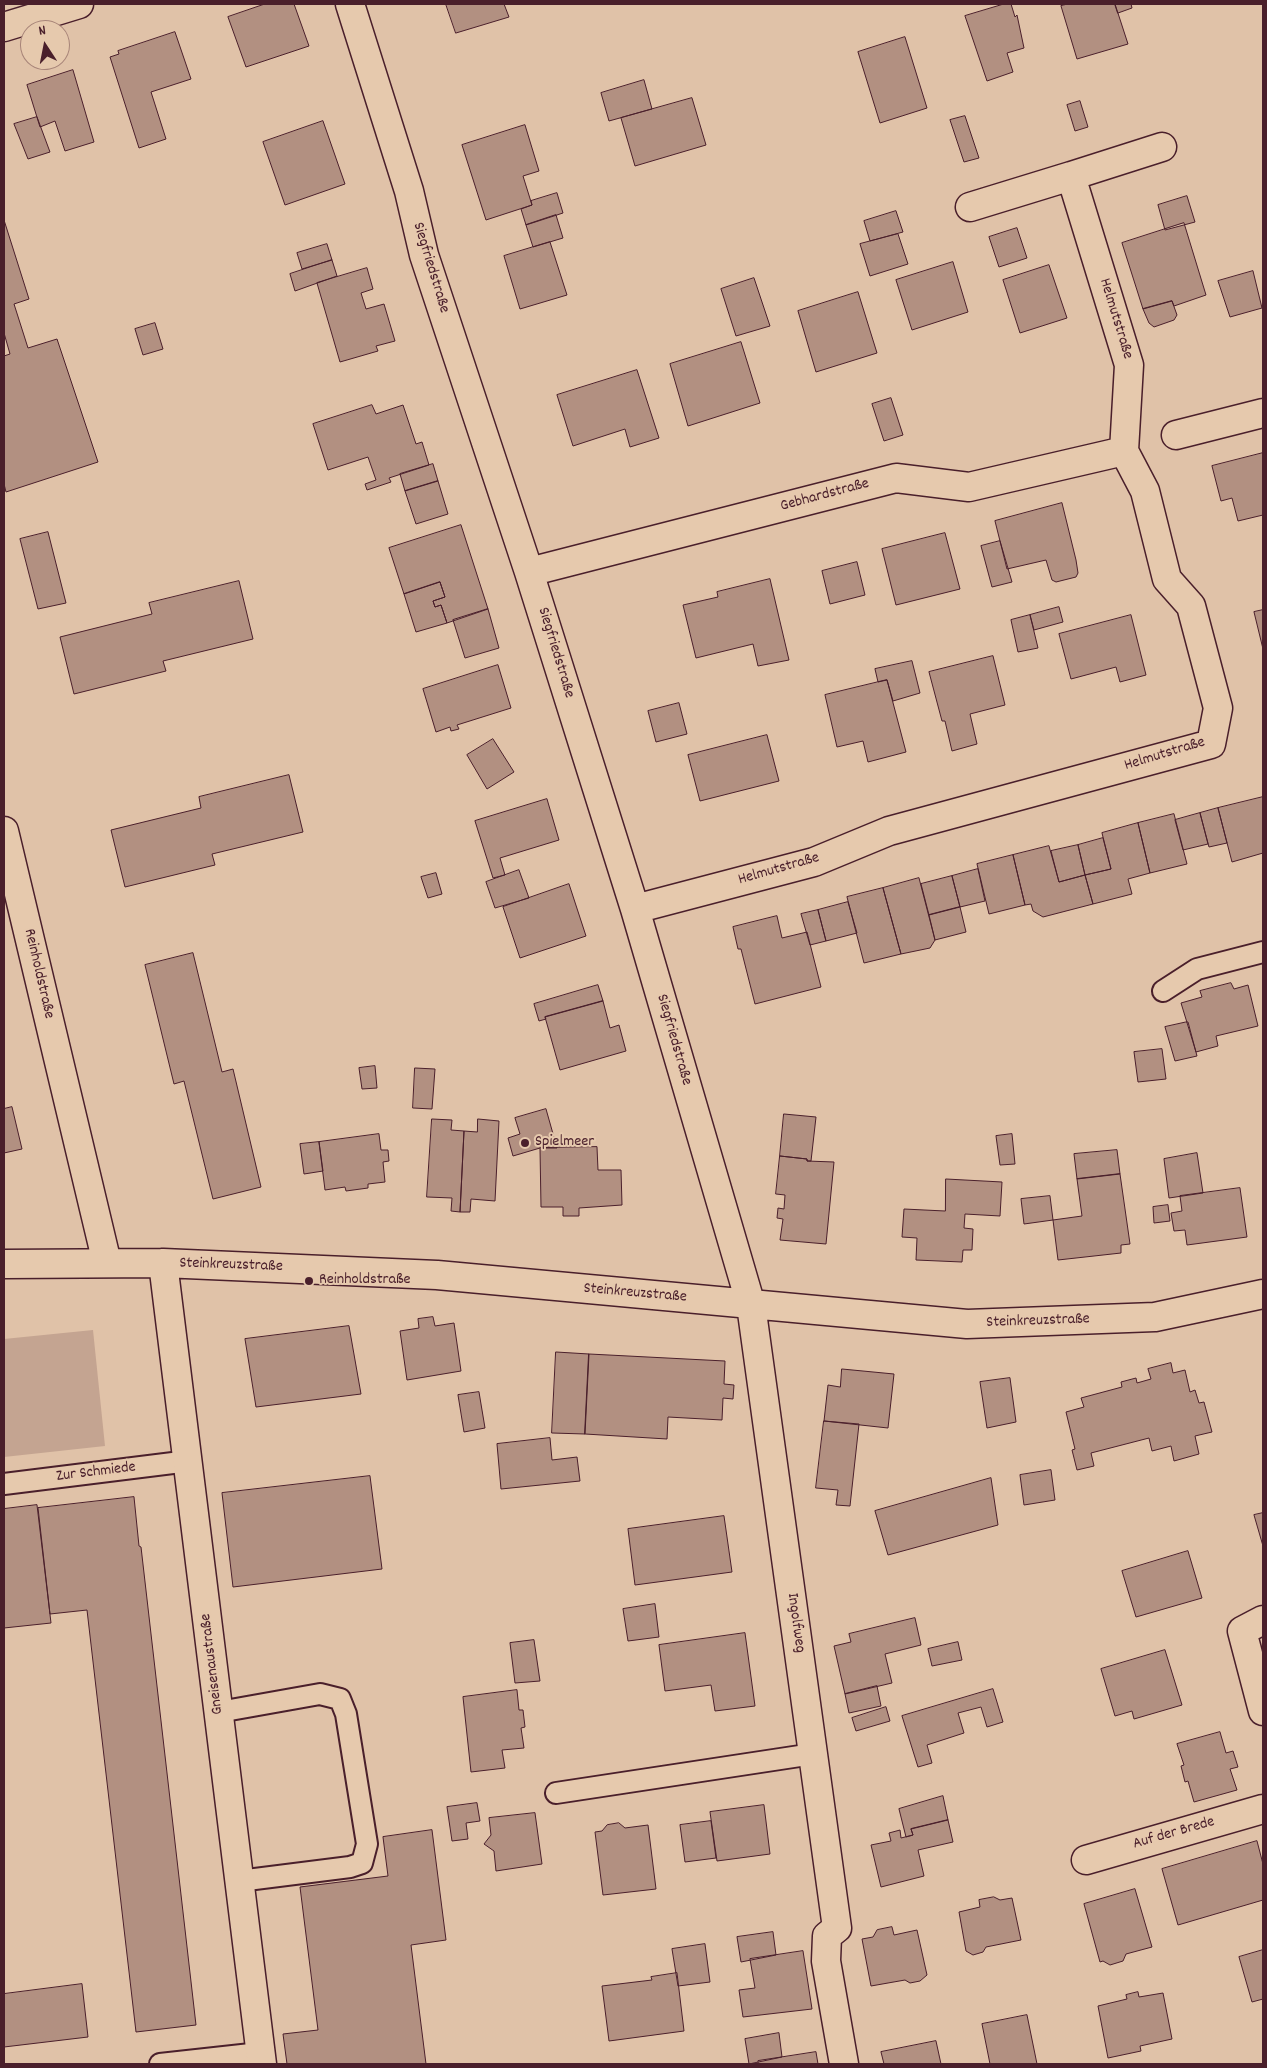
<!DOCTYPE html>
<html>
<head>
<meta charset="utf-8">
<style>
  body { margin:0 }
  #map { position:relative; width:1267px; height:2068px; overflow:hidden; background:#e0c2a8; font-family:Dekko,sans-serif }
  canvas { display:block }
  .frame { position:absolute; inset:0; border:5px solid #4a1f2b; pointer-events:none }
  .north { position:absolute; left:20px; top:20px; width:50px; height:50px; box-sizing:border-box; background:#e6c9ad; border:1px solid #a88579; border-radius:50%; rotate:349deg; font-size:14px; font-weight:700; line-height:20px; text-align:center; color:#4a1f2b }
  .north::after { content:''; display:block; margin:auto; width:18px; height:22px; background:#4a1f2b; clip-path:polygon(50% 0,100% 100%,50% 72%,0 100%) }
</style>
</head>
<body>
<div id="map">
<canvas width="1267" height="2068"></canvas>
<div class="frame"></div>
<div class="north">N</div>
</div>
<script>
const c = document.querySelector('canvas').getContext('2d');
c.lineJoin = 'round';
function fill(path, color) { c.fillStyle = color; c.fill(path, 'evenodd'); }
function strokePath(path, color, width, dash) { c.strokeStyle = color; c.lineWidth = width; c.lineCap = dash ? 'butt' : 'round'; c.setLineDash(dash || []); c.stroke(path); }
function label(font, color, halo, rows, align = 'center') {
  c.font = font + ' Dekko,sans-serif'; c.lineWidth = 4; c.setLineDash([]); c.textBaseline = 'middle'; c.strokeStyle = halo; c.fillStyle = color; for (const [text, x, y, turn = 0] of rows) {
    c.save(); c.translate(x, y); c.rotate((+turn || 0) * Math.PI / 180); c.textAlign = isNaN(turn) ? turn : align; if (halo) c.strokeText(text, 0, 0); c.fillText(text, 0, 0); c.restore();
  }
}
fill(new Path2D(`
  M 93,1330 L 105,1446 L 4,1457 L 4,1339 Z`), '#c4a491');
const building = new Path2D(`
  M 265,4 L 294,4 L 309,46 L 246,67 L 228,17 Z
  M 446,4 L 504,4 L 509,17 L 456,33 Z
  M 1004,4 L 1011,4 L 1015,17 L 1017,15 L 1024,48 L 1007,53 L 1013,72 L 987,81 L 965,16 Z
  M 1068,4 L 1115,4 L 1128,44 L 1077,59 L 1061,6 Z
  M 1115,4 L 1131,4 L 1132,8 L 1118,13 Z
  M 175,32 L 191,79 L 151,92 L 166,139 L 139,148 L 110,57 L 119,54 L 118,51 Z
  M 905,37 L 927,108 L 880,123 L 858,52 Z
  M 73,70 L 94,142 L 65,151 L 55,121 L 40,127 L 27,85 Z
  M 644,80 L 652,109 L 609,121 L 601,93 Z
  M 692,98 L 706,145 L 635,166 L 621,118 Z
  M 1080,101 L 1088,127 L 1075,131 L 1067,105 Z
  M 965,116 L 979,158 L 964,162 L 950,120 Z
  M 37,117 L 50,152 L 28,159 L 14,124 Z
  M 323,121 L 345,184 L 285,205 L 263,142 Z
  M 525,125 L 539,171 L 523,176 L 532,205 L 486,220 L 462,145 Z
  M 557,193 L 563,213 L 526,225 L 521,209 L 532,205 L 531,201 Z
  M 1187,196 L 1195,222 L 1165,230 L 1158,205 Z
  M 896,211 L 903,232 L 870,241 L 864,221 Z
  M 556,215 L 563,238 L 533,247 L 526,225 Z
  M 4,220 L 29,299 L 14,304 L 28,348 L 57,339 L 98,462 L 6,492 L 4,484 L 4,356 L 10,354 L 4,333 Z
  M 1184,223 L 1206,295 L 1174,306 L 1172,301 L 1143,309 L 1122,243 Z
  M 1017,228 L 1027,258 L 999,267 L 989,237 Z
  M 898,234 L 908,264 L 870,276 L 860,244 Z
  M 550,242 L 567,295 L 520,309 L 504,256 Z
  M 327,244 L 332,260 L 302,269 L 297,253 Z
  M 332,260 L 337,276 L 295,291 L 290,274 Z
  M 953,262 L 968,312 L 912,330 L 896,280 Z
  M 1049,265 L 1067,318 L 1020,333 L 1003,280 Z
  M 367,268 L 373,289 L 361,293 L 366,309 L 384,304 L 395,341 L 376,346 L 378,351 L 340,362 L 317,283 Z
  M 1253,271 L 1262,308 L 1230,317 L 1218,281 Z
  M 754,278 L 770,326 L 736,336 L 721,289 Z
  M 858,292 L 877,353 L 816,372 L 798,311 Z
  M 1172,301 L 1177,315 L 1174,320 L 1154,327 L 1149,323 L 1143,309 Z
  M 155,323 L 163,349 L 143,355 L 135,329 Z
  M 741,342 L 760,403 L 688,426 L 670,364 Z
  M 637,370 L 659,438 L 630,447 L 625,429 L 573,446 L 557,395 Z
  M 891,398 L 903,435 L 884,441 L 872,404 Z
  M 372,405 L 376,414 L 403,405 L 416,444 L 422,442 L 429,465 L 389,478 L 391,482 L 367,490 L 365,484 L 376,480 L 368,457 L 328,470 L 313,424 Z
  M 1263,453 L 1263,515 L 1238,521 L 1232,498 L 1221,501 L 1212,466 Z
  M 433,464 L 438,481 L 405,491 L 400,474 Z
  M 438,481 L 448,514 L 416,524 L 405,491 Z
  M 1062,503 L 1076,560 L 1078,573 L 1076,577 L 1056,582 L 1052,580 L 1046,560 L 1007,569 L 995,521 Z
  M 461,525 L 488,609 L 447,623 L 441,605 L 435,607 L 433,601 L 445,597 L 440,582 L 404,594 L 389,548 Z
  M 48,532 L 66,603 L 38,609 L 20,539 Z
  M 945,533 L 960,589 L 896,605 L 882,549 Z
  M 1000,541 L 1012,582 L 992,587 L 981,546 Z
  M 857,562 L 865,595 L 830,604 L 822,571 Z
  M 770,579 L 789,660 L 758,666 L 753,644 L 696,658 L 683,605 L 718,597 L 717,592 Z
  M 239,581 L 253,639 L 163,661 L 166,671 L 74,694 L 60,637 L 152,614 L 149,603 Z
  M 440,582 L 445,597 L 433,601 L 435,607 L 441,605 L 447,623 L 416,632 L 404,594 Z
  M 1059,607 L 1063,622 L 1034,630 L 1030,615 Z
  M 488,609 L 499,648 L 465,658 L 453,620 Z
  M 1263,610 L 1263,649 L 1254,612 Z
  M 1030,615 L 1038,648 L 1018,652 L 1011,620 Z
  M 1131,615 L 1146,675 L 1120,682 L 1116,667 L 1071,679 L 1059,634 Z
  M 993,656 L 1005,705 L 970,714 L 977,744 L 952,751 L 945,721 L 942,721 L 929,672 Z
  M 912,661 L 920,693 L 893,701 L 887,680 L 878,682 L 875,669 Z
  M 498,665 L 511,708 L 457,725 L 459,729 L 451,731 L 450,727 L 436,732 L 423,689 Z
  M 887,680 L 906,752 L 868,762 L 863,741 L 837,747 L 825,695 Z
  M 679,703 L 687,734 L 656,742 L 648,711 Z
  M 767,735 L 779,781 L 700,801 L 688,755 Z
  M 493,739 L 514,772 L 487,789 L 467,755 Z
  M 289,775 L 303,832 L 212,854 L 215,865 L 125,887 L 111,830 L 201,808 L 199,797 Z
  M 1263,797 L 1263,853 L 1232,862 L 1218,808 Z
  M 547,799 L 559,840 L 500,858 L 505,875 L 493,878 L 475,821 Z
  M 1218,808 L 1227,843 L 1209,847 L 1200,813 Z
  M 1200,813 L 1208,844 L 1183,850 L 1175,820 Z
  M 1174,814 L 1187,864 L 1150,873 L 1138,823 Z
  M 1138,823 L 1150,873 L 1128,879 L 1132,894 L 1093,904 L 1085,875 L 1111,869 L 1102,833 Z
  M 1103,838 L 1111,869 L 1085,875 L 1078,845 Z
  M 1078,845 L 1085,875 L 1059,882 L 1051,851 Z
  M 1049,846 L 1059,882 L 1085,875 L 1093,904 L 1043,917 L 1033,911 L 1031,904 L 1025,905 L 1013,855 Z
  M 1013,855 L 1025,905 L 989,914 L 977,864 Z
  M 978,869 L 985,901 L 960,907 L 952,876 Z
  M 519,870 L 529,898 L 495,908 L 486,882 Z
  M 436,873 L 442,894 L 428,898 L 421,877 Z
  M 952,876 L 960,907 L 929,915 L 921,884 Z
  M 919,878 L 935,940 L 930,948 L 901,954 L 883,888 Z
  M 569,884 L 586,936 L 520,958 L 503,907 Z
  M 883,888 L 901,954 L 864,963 L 847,897 Z
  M 848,902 L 857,933 L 826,941 L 818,910 Z
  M 960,907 L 966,932 L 935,940 L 929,915 Z
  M 818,910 L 826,941 L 810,945 L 801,914 Z
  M 777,916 L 782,938 L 807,932 L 821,987 L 755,1004 L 741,949 L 738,949 L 733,927 Z
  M 193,953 L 222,1072 L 233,1069 L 261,1187 L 213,1199 L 184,1081 L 174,1084 L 145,965 Z
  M 1231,983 L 1234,989 L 1248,985 L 1258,1026 L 1216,1036 L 1218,1046 L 1196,1052 L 1181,1003 L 1202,997 L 1200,991 Z
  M 598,985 L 603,1001 L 545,1017 L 546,1019 L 539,1021 L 534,1004 Z
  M 603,1001 L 610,1028 L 619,1025 L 626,1051 L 560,1070 L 545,1017 Z
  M 1186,1022 L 1188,1022 L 1197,1056 L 1175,1061 L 1165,1027 Z
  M 1162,1049 L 1166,1079 L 1138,1082 L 1134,1052 Z
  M 375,1066 L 377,1088 L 362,1089 L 359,1068 Z
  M 415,1068 L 435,1069 L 432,1109 L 413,1108 Z
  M 12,1107 L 22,1149 L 4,1153 L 4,1109 Z
  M 546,1109 L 557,1148 L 540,1148 L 513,1156 L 508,1138 L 520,1134 L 515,1118 Z
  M 784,1114 L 816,1117 L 811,1161 L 807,1161 L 807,1159 L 780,1156 Z
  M 432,1119 L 452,1120 L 451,1130 L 464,1131 L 460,1212 L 451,1211 L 452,1198 L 427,1197 Z
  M 478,1119 L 499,1121 L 495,1201 L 471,1199 L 470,1212 L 460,1212 L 464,1131 L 477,1132 Z
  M 379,1134 L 381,1150 L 388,1150 L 389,1161 L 383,1162 L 385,1182 L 368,1184 L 368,1188 L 346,1191 L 345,1187 L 325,1190 L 319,1142 Z
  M 1012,1134 L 1015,1164 L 1000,1165 L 996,1136 Z
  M 319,1142 L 323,1171 L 304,1174 L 300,1144 Z
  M 597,1147 L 598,1170 L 621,1170 L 622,1205 L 579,1208 L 579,1216 L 563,1216 L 563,1207 L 541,1207 L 540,1148 Z
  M 1117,1150 L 1120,1174 L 1077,1179 L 1074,1154 Z
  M 1197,1153 L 1203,1193 L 1169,1198 L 1164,1159 Z
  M 780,1156 L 807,1159 L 807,1161 L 834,1162 L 826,1244 L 780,1240 L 783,1219 L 777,1218 L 778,1208 L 784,1209 L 785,1195 L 776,1194 Z
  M 1120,1174 L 1130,1244 L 1121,1245 L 1121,1253 L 1058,1260 L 1053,1220 L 1082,1216 L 1077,1179 Z
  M 946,1179 L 1002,1182 L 1000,1216 L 965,1214 L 964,1228 L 973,1229 L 972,1250 L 963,1250 L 962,1262 L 916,1260 L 917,1238 L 902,1237 L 904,1209 L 945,1211 Z
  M 1240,1188 L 1247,1237 L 1187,1245 L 1185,1230 L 1174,1231 L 1171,1213 L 1182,1211 L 1180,1196 Z
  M 1050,1196 L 1053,1220 L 1024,1224 L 1021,1199 Z
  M 1168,1205 L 1170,1221 L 1154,1223 L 1153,1207 Z
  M 433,1317 L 435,1326 L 454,1323 L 461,1371 L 407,1380 L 400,1331 L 419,1328 L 418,1319 Z
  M 349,1326 L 361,1394 L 256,1407 L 245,1339 Z
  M 556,1352 L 589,1354 L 585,1434 L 552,1433 Z
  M 589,1354 L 725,1361 L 724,1384 L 734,1385 L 733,1399 L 723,1398 L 722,1420 L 668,1417 L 667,1439 L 585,1434 Z
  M 1171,1363 L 1173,1373 L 1185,1370 L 1190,1392 L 1195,1390 L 1199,1403 L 1204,1402 L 1212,1432 L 1195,1436 L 1199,1454 L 1174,1461 L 1171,1446 L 1152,1451 L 1149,1438 L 1091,1453 L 1094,1466 L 1077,1470 L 1072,1450 L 1075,1449 L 1066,1412 L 1084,1407 L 1081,1398 L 1122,1387 L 1121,1382 L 1136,1378 L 1137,1383 L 1151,1379 L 1148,1369 Z
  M 842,1369 L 894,1374 L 888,1428 L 824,1421 L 828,1385 L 840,1387 Z
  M 1010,1378 L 1016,1422 L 987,1428 L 980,1382 Z
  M 479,1392 L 485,1428 L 464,1432 L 458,1395 Z
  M 824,1421 L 859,1424 L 850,1506 L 836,1505 L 838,1490 L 816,1488 Z
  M 550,1438 L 552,1460 L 577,1457 L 580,1481 L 501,1489 L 497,1444 Z
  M 1051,1470 L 1055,1500 L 1024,1505 L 1020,1475 Z
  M 370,1476 L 382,1569 L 233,1587 L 222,1493 Z
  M 991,1478 L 998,1525 L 888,1555 L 875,1511 Z
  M 134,1497 L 139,1546 L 141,1547 L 196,2025 L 136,2032 L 87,1610 L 50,1614 L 38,1508 Z
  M 37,1505 L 51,1623 L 4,1628 L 4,1509 Z
  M 1263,1513 L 1263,1546 L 1254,1515 Z
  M 724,1516 L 732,1572 L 635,1585 L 628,1529 Z
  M 1188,1551 L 1202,1598 L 1136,1617 L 1122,1571 Z
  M 655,1604 L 659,1637 L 628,1641 L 623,1609 Z
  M 915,1618 L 921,1645 L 885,1654 L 892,1683 L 845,1694 L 834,1646 L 851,1642 L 849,1634 Z
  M 745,1633 L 755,1706 L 715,1711 L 711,1685 L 665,1691 L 659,1645 Z
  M 534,1640 L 540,1681 L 515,1683 L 510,1643 Z
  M 958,1642 L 962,1660 L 932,1666 L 928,1649 Z
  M 1165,1650 L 1182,1705 L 1134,1719 L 1132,1711 L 1115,1716 L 1101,1669 Z
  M 877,1686 L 881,1706 L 849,1713 L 845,1694 Z
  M 993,1689 L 1003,1722 L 987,1727 L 981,1707 L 958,1713 L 964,1733 L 927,1745 L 932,1763 L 918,1767 L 902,1716 Z
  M 517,1690 L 519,1710 L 523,1710 L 525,1727 L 521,1728 L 524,1748 L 502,1750 L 505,1768 L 471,1772 L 463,1697 Z
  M 886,1707 L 890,1721 L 856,1731 L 852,1718 Z
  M 1220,1732 L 1226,1753 L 1233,1751 L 1238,1767 L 1230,1769 L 1237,1790 L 1194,1802 L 1188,1781 L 1185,1782 L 1181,1766 L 1184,1765 L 1177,1744 Z
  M 943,1796 L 948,1820 L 911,1829 L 913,1835 L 906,1837 L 899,1809 Z
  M 477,1803 L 480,1821 L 466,1823 L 468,1839 L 452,1841 L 447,1807 Z
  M 764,1805 L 770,1854 L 717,1861 L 710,1812 Z
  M 535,1813 L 542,1864 L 496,1871 L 494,1851 L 484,1844 L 491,1835 L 489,1818 Z
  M 948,1820 L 953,1842 L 918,1850 L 924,1876 L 881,1887 L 871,1845 L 891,1841 L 889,1833 L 900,1830 L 901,1838 L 913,1835 L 911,1829 Z
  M 711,1821 L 716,1858 L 685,1862 L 680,1825 Z
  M 619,1823 L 625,1828 L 648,1825 L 656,1889 L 603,1895 L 595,1832 L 602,1831 L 607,1825 Z
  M 432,1830 L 446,1940 L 411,1945 L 426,2064 L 287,2064 L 283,2034 L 318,2030 L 300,1887 L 388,1876 L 383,1837 Z
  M 1257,1841 L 1263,1864 L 1263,1900 L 1178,1925 L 1162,1869 Z
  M 1135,1889 L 1152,1947 L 1126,1954 L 1123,1961 L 1110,1965 L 1103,1961 L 1100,1962 L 1084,1904 Z
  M 994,1897 L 1000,1900 L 1012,1898 L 1021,1940 L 986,1947 L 983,1952 L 973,1955 L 966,1951 L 959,1912 L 980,1907 L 979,1900 Z
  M 892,1927 L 894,1935 L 917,1930 L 927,1975 L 920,1981 L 910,1983 L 905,1980 L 871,1986 L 862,1939 L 873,1937 L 877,1930 Z
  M 773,1932 L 776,1955 L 741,1962 L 737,1937 Z
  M 705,1944 L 710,1982 L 678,1986 L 672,1949 Z
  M 1263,1950 L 1263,1999 L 1252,2002 L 1239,1957 Z
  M 803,1951 L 812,2009 L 743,2017 L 739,1990 L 755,1988 L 750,1959 Z
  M 677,1973 L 684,2031 L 609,2041 L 602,1986 L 652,1980 L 651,1977 Z
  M 82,1984 L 88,2037 L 4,2047 L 4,1994 Z
  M 1138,1992 L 1139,1997 L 1163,1993 L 1172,2039 L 1140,2046 L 1141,2051 L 1108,2058 L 1098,2006 L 1127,1999 L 1126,1995 Z
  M 1027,2015 L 1037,2064 L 990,2064 L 982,2024 Z
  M 779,2033 L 782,2057 L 749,2064 L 745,2039 Z
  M 936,2041 L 941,2064 L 884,2064 L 881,2052 Z
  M 816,2052 L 818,2064 L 758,2064 L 758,2061 Z`);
fill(building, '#b29081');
strokePath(building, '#4a1f2b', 1);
const lane = new Path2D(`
  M 1163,991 L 1197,969 L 1263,952
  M 4,1484 L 189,1461
  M 219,1712 L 320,1694 L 340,1699 L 346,1714 L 367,1844 L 362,1863 L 350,1867 L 239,1881
  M 556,1793 L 813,1754
  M 160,2064 L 260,2053`);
const street = new Path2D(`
  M 350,4 L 409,191 L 424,255 L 529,572 L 635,909 L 751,1305 L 837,1928 L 827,1936 L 826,1961 L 844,2064
  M 4,27 L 79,4
  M 1071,176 L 1162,147
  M 1176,435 L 1263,413
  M 529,572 L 896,478 L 969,487 L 1124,451
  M 4,831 L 107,1263
  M 635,909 L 814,862 L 889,831 L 1211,744 L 1218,708 L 1191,606 L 1167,579 L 1145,491 L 1124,451 L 1129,365 L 1071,176 L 970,207
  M 163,1263 L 262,2064
  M 4,1264 L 163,1263 L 437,1275 L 967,1324 L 1155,1317 L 1263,1294
  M 1263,1620 L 1242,1631 L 1263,1711
  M 1086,1860 L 1263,1809`);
strokePath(lane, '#4a1f2b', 24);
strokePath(street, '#4a1f2b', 31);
strokePath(lane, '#e6c9ad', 20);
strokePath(street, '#e6c9ad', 28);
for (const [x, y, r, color] of [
  [525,1143,5,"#4a1f2b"],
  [309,1281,5,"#4a1f2b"]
]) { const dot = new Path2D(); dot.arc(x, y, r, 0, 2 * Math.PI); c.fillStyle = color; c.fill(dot); strokePath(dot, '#e6c9ad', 2); }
label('16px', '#4a1f2b', '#e6c9ad', [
  ["Siegfriedstraße",430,268,73],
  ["Helmutstraße",1115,319,73],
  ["Gebhardstraße",825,496,-15],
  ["Siegfriedstraße",555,653,73],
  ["Helmutstraße",1165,755,-17],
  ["Helmutstraße",779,870,-16],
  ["Reinholdstraße",38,974,77],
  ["Siegfriedstraße",673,1040,74],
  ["Steinkreuzstraße",231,1266,2],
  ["Steinkreuzstraße",635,1294,5],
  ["Steinkreuzstraße",1038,1322,-2],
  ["Zur Schmiede",96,1473,-7],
  ["Ingolfweg",795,1623,82],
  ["Gneisenaustraße",213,1664,-97],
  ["Auf der Brede",1174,1834,-16]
]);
label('16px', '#4a1f2b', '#e6c9ad', [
  ["Spielmeer",535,1143],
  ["Reinholdstraße",319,1281]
], 'left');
</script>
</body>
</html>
